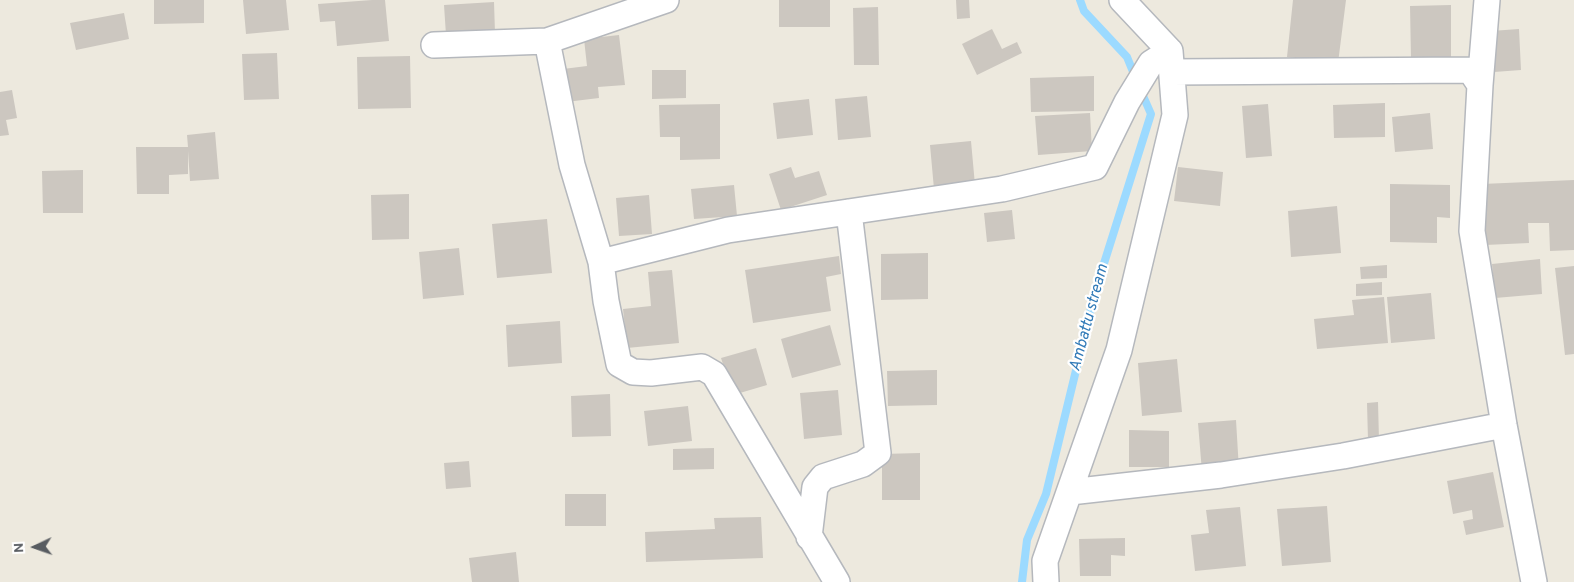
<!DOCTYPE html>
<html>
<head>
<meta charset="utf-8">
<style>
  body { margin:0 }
  #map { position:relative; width:1574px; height:582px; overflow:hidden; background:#ede9de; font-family:Overpass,sans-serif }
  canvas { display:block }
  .north { position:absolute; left:10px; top:522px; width:50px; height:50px; -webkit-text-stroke:4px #fff; paint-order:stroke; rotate:267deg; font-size:14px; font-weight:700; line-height:20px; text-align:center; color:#585c61 }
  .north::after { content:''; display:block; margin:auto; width:18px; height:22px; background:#585c61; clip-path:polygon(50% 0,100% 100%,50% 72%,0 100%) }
</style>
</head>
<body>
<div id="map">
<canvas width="1574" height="582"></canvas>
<div class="north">N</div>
</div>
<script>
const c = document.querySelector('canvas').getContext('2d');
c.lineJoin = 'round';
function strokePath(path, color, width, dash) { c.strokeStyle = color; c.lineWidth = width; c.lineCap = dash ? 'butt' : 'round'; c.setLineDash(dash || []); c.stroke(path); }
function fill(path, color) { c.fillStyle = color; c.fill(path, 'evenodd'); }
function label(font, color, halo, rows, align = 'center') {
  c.font = font + ' Overpass,sans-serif'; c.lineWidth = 4.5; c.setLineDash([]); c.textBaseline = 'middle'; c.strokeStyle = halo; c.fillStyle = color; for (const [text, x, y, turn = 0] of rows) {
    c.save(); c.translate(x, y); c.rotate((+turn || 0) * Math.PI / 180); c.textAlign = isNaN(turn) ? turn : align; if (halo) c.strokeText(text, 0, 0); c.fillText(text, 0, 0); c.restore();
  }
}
strokePath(new Path2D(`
  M 1080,0 L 1084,11 L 1127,57 L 1136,79
  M 1022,582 L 1027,540 L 1046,494 L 1095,292 L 1151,114 L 1140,89`), '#9cdaff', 8);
fill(new Path2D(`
  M 154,0 L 204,0 L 204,23 L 154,24 Z
  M 243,0 L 286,0 L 289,30 L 246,34 Z
  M 372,0 L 385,0 L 389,41 L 337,46 L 335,21 L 320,22 L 318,4 Z
  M 779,0 L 830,0 L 830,27 L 779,27 Z
  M 956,0 L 969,0 L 970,18 L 957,19 Z
  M 1293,0 L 1346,0 L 1338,63 L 1287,57 Z
  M 494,2 L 495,33 L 446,35 L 444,5 Z
  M 1451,5 L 1451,58 L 1411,59 L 1410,6 Z
  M 878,7 L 879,65 L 854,65 L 853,8 Z
  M 124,13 L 129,39 L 76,50 L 70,23 Z
  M 992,29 L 1002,49 L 1017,42 L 1022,53 L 977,75 L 962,44 Z
  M 1519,29 L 1521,70 L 1494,72 L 1491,31 Z
  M 619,35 L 625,85 L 598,87 L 599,98 L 566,102 L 563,69 L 587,66 L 584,39 Z
  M 277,53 L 279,99 L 244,100 L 242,54 Z
  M 410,56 L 411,108 L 358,109 L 357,57 Z
  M 652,70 L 686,70 L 686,98 L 652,99 Z
  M 1094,76 L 1094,111 L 1031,112 L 1030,78 Z
  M 12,90 L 17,118 L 6,120 L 9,135 L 0,136 L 0,92 Z
  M 867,96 L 871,137 L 838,140 L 835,99 Z
  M 809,99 L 813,135 L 777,139 L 773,103 Z
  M 1385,103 L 1385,137 L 1334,138 L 1333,105 Z
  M 720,104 L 720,159 L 680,160 L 680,137 L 660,137 L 659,105 Z
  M 1268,104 L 1272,156 L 1246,158 L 1242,106 Z
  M 1090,113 L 1092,151 L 1038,155 L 1035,116 Z
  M 1430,113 L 1433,149 L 1395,152 L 1392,117 Z
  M 215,132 L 219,179 L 190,181 L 188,151 L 188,174 L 169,175 L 169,194 L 137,194 L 136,147 L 188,147 L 187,135 Z
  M 971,141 L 975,185 L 934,189 L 930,145 Z
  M 791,167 L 795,178 L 819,171 L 827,195 L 781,210 L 769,174 Z
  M 1178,167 L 1223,172 L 1220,206 L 1174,201 Z
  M 83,170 L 83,213 L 43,213 L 42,171 Z
  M 1574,180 L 1574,250 L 1550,251 L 1549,223 L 1528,223 L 1529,243 L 1485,245 L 1482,184 Z
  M 1390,184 L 1450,185 L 1450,218 L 1437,217 L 1437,243 L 1390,242 Z
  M 734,185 L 737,216 L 694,219 L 691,189 Z
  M 409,194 L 409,239 L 372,240 L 371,195 Z
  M 649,195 L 652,234 L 619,236 L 616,198 Z
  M 1337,206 L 1341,253 L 1291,257 L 1288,211 Z
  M 1012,210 L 1015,239 L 987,242 L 984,213 Z
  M 547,219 L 552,273 L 497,278 L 492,224 Z
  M 459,248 L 464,295 L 423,299 L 419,252 Z
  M 928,253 L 928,299 L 881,300 L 881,254 Z
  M 839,256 L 841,274 L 826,277 L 831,311 L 753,323 L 745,270 Z
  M 1540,259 L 1542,294 L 1495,298 L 1492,264 Z
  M 1387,265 L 1387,278 L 1361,279 L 1360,267 Z
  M 1574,266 L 1574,354 L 1565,355 L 1555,268 Z
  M 672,270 L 679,343 L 627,348 L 623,309 L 651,306 L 648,272 Z
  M 1382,282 L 1382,295 L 1356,296 L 1356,284 Z
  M 1431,293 L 1435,339 L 1391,343 L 1387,297 Z
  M 1384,297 L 1388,343 L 1317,349 L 1314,319 L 1354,315 L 1352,300 Z
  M 560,321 L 562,363 L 508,367 L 506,325 Z
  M 830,325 L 841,365 L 792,378 L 781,339 Z
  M 756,348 L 767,385 L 733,395 L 721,358 Z
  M 1177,359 L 1182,412 L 1142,416 L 1138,363 Z
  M 937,370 L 937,405 L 888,406 L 887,371 Z
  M 838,390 L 842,435 L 804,439 L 800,393 Z
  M 610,394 L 611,436 L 572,437 L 571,396 Z
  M 1378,402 L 1379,440 L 1368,440 L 1367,403 Z
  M 688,406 L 692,441 L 648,446 L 644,411 Z
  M 1236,420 L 1239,470 L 1202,472 L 1198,423 Z
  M 1129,430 L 1169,431 L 1169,467 L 1129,467 Z
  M 714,448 L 714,469 L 673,470 L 673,449 Z
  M 920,453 L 920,500 L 882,500 L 882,454 Z
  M 469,461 L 471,487 L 446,489 L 444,463 Z
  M 1493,472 L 1504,527 L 1466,535 L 1463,521 L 1473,519 L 1472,510 L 1453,514 L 1447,481 Z
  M 565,494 L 606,494 L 606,526 L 565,526 Z
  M 1327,506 L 1331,562 L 1282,566 L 1277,509 Z
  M 1240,507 L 1246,566 L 1195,571 L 1191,535 L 1209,533 L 1206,510 Z
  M 761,517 L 763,558 L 646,562 L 645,532 L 715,529 L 714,518 Z
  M 1125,538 L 1125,556 L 1111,555 L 1111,576 L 1080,576 L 1079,539 Z
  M 516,552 L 519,582 L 472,582 L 469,558 Z`), '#ccc7c0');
const street = new Path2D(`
  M 666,0 L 547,41 L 572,165 L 601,262 L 728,230 L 1002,189 L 1095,167 L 1127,102 L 1151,63 L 1170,51
  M 434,45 L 547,41
  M 1172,72 L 1470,70 L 1480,85 L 1472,231 L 1504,425 L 1534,582
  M 1480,85 L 1487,0
  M 601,262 L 606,301 L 619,364 L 633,372 L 651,373 L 702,367 L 714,374 L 837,582
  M 1070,492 L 1221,475 L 1343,456 L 1504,425
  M 809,537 L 815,487 L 823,477 L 863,464 L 878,453 L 849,212
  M 1046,582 L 1045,561 L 1119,350 L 1175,115 L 1170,51 L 1122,0`);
strokePath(street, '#b5b8bd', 28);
strokePath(street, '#fff', 25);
label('italic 16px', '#327bb8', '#fff', [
  ["Ambattu stream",1090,318,-75]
]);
</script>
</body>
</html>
